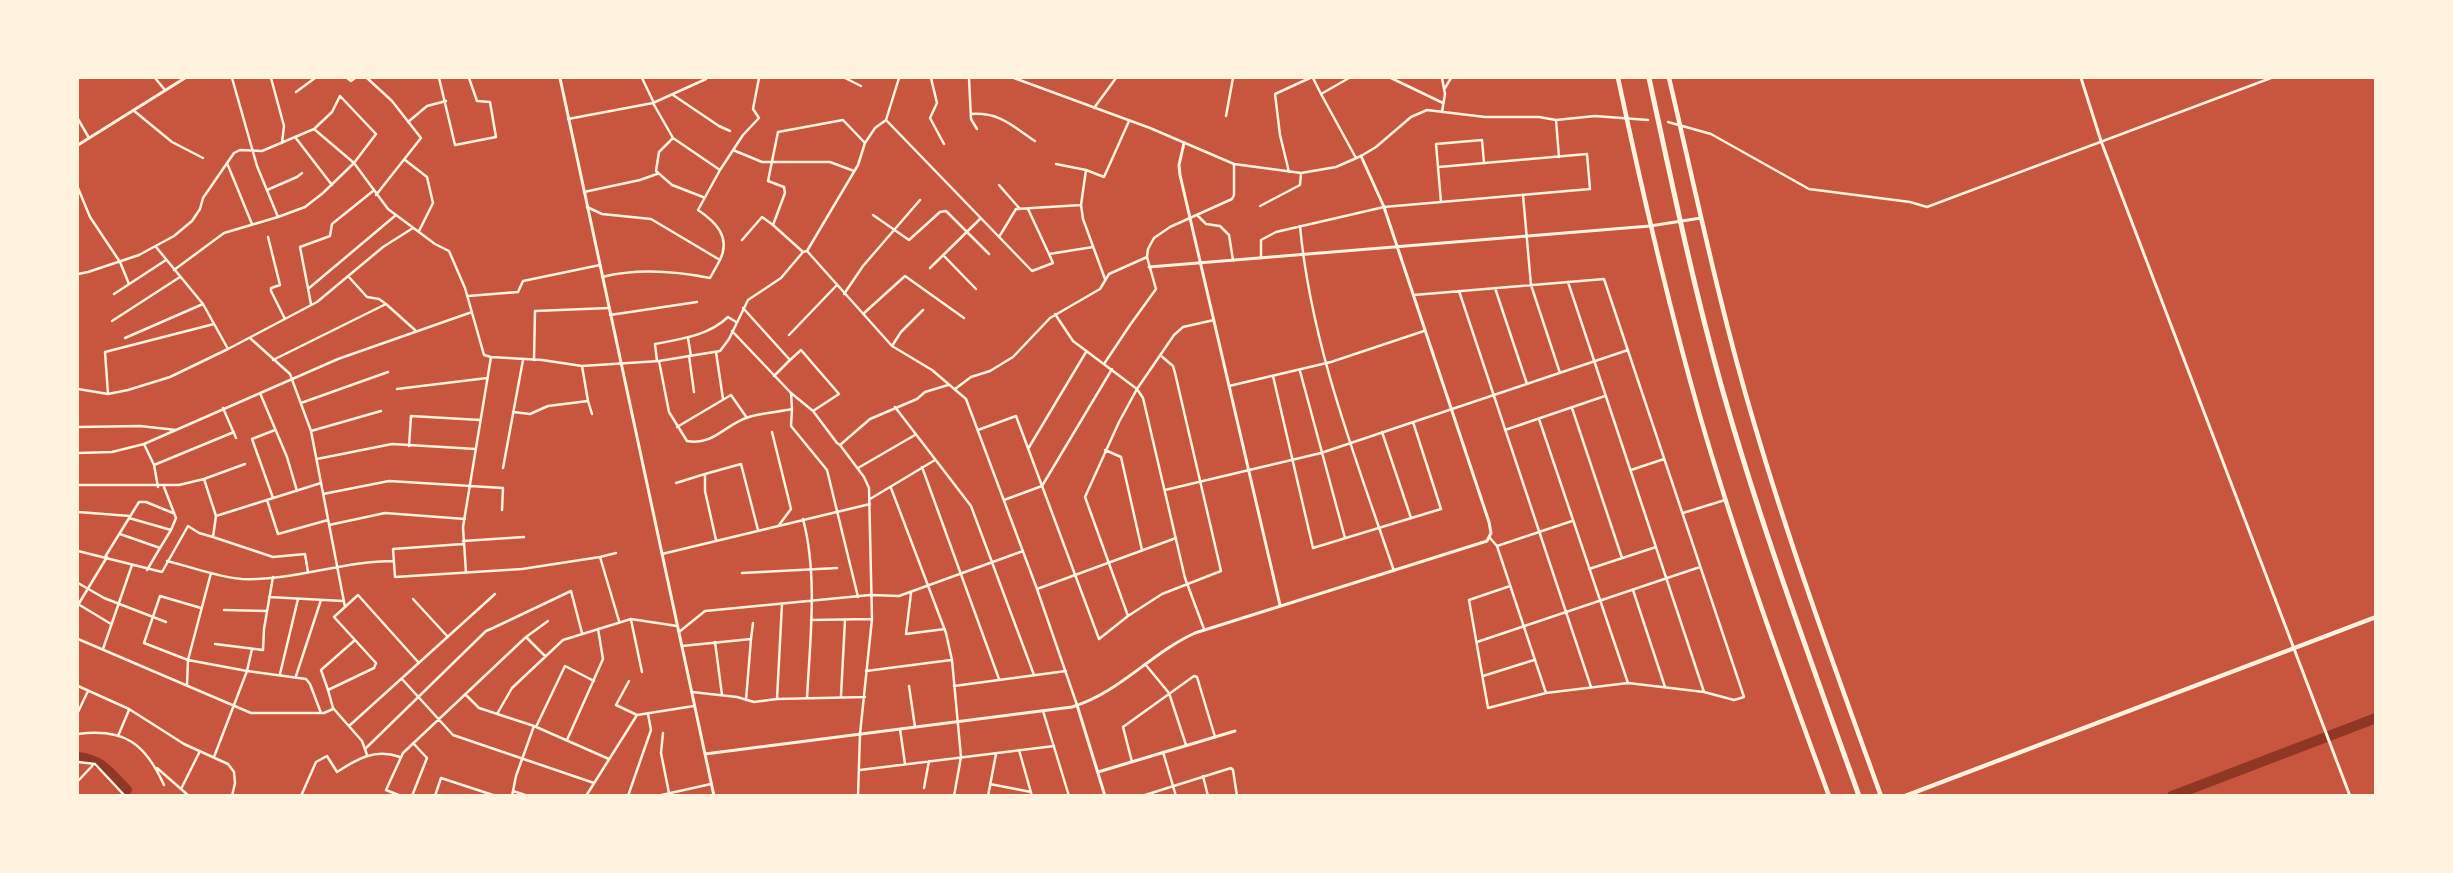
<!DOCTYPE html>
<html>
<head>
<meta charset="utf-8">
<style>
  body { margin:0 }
  #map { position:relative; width:2453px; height:873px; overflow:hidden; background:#c8553d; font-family:Overpass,sans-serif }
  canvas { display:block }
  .frame { position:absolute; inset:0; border:79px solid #fff3e0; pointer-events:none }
</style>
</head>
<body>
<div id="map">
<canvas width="2453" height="873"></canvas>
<div class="frame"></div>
</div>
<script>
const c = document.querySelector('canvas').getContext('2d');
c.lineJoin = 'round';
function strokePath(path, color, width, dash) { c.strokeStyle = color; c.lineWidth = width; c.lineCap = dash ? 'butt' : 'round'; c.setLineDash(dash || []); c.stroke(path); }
strokePath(new Path2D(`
  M 78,757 C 103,760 110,773 127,790
  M 2172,796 L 2376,718`), '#8f3625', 10);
strokePath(new Path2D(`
  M 155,78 L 165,90
  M 232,78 L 257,166 L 278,217
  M 271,78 L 284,126 L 282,143
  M 347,78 L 351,81 L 355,78
  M 367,78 L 392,101 L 421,138 L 376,195
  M 439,78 L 455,145 L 496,137 L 490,102 L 477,101 L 469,78
  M 642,78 L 654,103
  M 845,78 L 861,86
  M 899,78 L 886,120 L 875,128 L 865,143 L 858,165 L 807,251 L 892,346 L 932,370 L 966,399 L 1037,589 L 1077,705
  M 931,78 L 937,103 L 930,118 L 944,144
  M 969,78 L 971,119 L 977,129
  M 1014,78 L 1150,128 L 1234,164 L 1301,173 L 1336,167 L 1361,156 L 1376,147 L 1411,117 L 1427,110 L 1485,117 L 1539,117 L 1556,120 L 1595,116 L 1648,120
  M 1313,78 L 1321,94
  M 1349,78 L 1321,94 L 1356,158
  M 1391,78 L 1443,103
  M 1445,88 L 1451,78
  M 296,92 L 315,78
  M 673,95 L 719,126 L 730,131
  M 653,103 L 673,138 L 720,170 L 743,135 L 759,118 L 753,109 L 759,78
  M 1094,108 L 1116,78
  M 133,110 L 172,142 L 203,158
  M 1442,112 L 1445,94 L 1442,78
  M 971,114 C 1000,112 1012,126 1035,141
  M 1226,116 L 1233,78
  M 78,119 L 89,138
  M 568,119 L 653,103 L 706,79
  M 886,120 L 1032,271 L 1053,263 L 1049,254 L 1093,247
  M 1556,120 L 1559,157
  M 408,122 L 427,106 L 446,101
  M 1668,122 L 1711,134 L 1809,189 L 1910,202 L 1927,207 L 2271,78
  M 314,129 L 354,163 L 388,209 L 435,244 L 449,251 L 465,288 L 484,355 L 491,357 L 542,360 L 582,366 L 659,361 L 720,351 L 729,339 L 748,300 L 781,278 L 803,252 L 807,251
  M 295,137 L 332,185
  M 673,138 L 659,152 L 656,171 L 672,185 L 703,197
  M 733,150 L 762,162 L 830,162 L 854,171
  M 405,160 L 427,177 L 433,203 L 419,231
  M 227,163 L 252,224
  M 1056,164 L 1086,170
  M 720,170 L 698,210 C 716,222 731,237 720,260
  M 1289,172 L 1280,135 L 1275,94 L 1310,78
  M 999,185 L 1020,209
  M 78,188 L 90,217 L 120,262 L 129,284
  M 267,190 L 297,177 L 302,173
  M 584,192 L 640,180 L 657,174
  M 1523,195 L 1531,285 L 1560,373
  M 1441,202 L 1436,144 L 1482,140 L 1484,163
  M 1260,206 L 1300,185 L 1301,173
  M 587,207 L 602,214 L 651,219 L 720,260 L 710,278 C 675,271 638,268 602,277
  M 1028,209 L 1049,254
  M 873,215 L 909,240 L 940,212 L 946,211 L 989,254
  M 1198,216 L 1206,224 L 1220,226 L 1229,235 L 1233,260
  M 1300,226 C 1311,345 1356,459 1394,571
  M 268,237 L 280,285 L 271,288 L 271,291 L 285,319
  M 999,237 L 1016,209 L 1081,205
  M 742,240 L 762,217 L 773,225
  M 156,247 L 203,304 L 228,349
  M 803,252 L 773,225 L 785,193 L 784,187 L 768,181 L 778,132 L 843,120 L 865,143
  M 943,255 L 976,289
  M 1261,258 L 1261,240 L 1276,232 L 1384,207 L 1590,189 L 1587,154 L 1439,167
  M 930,268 L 981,218
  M 78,274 L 88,272 L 139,255 L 174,236 L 192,221 L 200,209 L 203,198 L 234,153 L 240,150 L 262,151 L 314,129 L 332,112 L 340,96 L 376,134 L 354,163 L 323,193 L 305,207 L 278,217 L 224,233 L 174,270
  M 348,276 L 367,297 L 379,299 L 386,304
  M 1105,279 L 1083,219 L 1081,205 L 1086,170 L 1104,177 L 1129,121
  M 1568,282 L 1704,692
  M 1495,288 L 1527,384
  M 308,289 L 396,215
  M 1459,291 L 1591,687
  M 114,294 L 166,260
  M 844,294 L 863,266 L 920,200
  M 1414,295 L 1604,279 L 1744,697 L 1734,700 L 1704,692 L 1628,683 L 1546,693 L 1488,708 L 1469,600 L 1510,586
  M 468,296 L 518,292 L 523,281 L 600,265
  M 311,304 L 300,247 L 330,236 L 332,224 L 373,191
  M 743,308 L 790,360 L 774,376
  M 863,314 L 905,276 L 964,318
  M 1055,314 L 1073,341 L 1137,389 L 1143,398 L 1185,578 L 1204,629
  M 610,315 L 697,302
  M 112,321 L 180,277
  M 789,335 L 836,286
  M 125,338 L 203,304
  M 250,338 L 290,374 L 311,431 L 345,607
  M 688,338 L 691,356
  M 892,346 L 901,332 L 923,310
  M 716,352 L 723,399
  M 689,356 L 694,392
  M 273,360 L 386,304 L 415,330
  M 534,360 L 535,311 L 609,308
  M 790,360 L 801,350 L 839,394 L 813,411
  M 657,361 L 655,344 C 681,339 708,336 728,317 L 736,322
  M 659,361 L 669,412 L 687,441 C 714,446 725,424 749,417 C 762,413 778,412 792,409 L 791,393 L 732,331
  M 1104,364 L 1130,325 L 1156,289 L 1147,257 L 1148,249 L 1154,238 L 1170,227 L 1232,199 L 1234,195 L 1234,164
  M 1300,371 L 1345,538
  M 1273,376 L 1313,548 L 1441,509 L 1413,422
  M 1229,386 L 1331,362 L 1424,331
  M 78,389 L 108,394 L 128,390 L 170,377 L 228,349 L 317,302 L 383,247 L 413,228
  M 397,389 L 487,378
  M 955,389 L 971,377 L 990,371 L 1013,357 L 1050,318 L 1100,289 L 1109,274 L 1147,257
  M 260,393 L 287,457 L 297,491
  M 791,393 L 813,411 L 837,443 L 840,445
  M 108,394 L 105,352 L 214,324
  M 588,401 L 592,414
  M 301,403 L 388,372
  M 895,407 L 971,506 L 1034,675
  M 223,408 L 236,438
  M 1572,408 L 1622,558
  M 792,409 L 791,426 L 827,470 L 858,597
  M 513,412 L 530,414 L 548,406 L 588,401 L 582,366
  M 1539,419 L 1628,683
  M 78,427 L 140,426 L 176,430
  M 677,427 L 731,395 L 747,418
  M 978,430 L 1016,416 L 1099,639 L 1128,616 L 1162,594 L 1221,571 L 1175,373 L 1173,366 L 1160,355
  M 1505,430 L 1605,396
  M 311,431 L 381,411
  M 772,432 L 791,509 L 779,525
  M 1382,432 L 1411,518
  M 144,444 L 154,465 L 158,487
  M 409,446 L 411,416 L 480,420
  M 1028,449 L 1086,352
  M 1105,450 L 1121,457 L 1142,550
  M 78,453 L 112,452 L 144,444 L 338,359 L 472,312
  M 317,459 L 392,444 L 476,449
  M 154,465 L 234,432
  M 922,467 L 999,679
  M 503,468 L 523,360
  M 858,468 L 915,435
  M 1631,470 L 1664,459
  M 204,479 L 216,516
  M 676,483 L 705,474
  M 78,485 L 179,485 L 204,479 L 245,464
  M 891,488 L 946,633 L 952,660 L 961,757 L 954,796
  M 1165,490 L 1321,453 L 1628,350
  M 323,494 L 389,481 L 503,488 L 502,510
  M 273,498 L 252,439 L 275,430
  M 870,499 L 935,460
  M 267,500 L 278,534 L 328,520
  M 1004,500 L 1042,486 L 1112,369
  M 78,512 L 130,516
  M 1683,513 L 1725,500
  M 129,518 L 171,530 L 176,518 L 164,487
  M 803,519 C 818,575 810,641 807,698
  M 329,525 L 385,513 L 465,519
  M 120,534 L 160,548 L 171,530
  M 213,537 L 273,557 L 305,554 L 308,572
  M 1490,538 L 1497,546 L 1546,693
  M 716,540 L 705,491 L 705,474 L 741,464 L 758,530
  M 463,541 L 524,537
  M 463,544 L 393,549 L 395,577 L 522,569 L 600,557 L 619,621
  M 1497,546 L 1572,521
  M 78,551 L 162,572 L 188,526 L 199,533 L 213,537 L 216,516 L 321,483
  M 662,554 L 870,504
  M 105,557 L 139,502 L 146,502 L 173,513
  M 600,557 L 616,553
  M 167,561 C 192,567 217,577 242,579 C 293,581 343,561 394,561
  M 1589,569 L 1656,547
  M 147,570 L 160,548
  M 466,573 L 463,527 L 491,357
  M 742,573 L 837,568
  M 78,583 L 104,598 L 166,622
  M 1037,589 L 1176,538
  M 1633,590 L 1665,687
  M 911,593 L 906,634 L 945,629
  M 269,597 L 343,601
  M 413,599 L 448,637
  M 78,604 L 111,624
  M 78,605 L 107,557
  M 201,608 L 160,596 L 144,643 L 188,660 L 247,671 L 252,649
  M 224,610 L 267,611
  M 1128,616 L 1085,497 L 1119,422 L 1137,389 L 1174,335 L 1183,327 L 1214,320
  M 631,620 L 642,672
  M 811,620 L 872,619
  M 679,632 L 705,611 L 870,595 L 899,596 L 1023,551
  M 526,637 L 548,621
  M 78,639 L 251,713 L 324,713 L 333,709
  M 751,639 L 753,623
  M 715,642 L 722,695
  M 1477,642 L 1700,567
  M 215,644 L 263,650 L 264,629 L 273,577
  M 682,646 L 751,639 L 746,700
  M 103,649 L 132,565
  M 1145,664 L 1169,693 L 1186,745
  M 866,671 L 951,660
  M 280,674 L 298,599
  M 296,676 L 321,600
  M 1483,676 L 1534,660
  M 402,679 L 453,735 L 594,783
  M 629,681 L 616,705 L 637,715
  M 187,685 L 188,660 L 211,573
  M 78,686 L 129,709 L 184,744 L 228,764 L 234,772 L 235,783 L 232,796
  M 909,686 L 915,727
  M 954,686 L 1066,671
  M 328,690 L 321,670 L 355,640
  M 692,692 L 737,697 L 754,702 L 777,699 L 865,697
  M 466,695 L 479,708 L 534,726 L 609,759
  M 841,696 L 845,620
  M 777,699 L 782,604
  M 1043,711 L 1069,796
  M 78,712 L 88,691
  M 497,714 L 512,688 L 563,640 L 631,619 L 677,626
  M 349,726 L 495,594
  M 536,727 L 565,666 L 594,681
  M 900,729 L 905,764
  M 663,733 L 661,753 L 669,793
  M 78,734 C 124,728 145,743 164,785
  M 118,736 L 129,710
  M 567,740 L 603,659 L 598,629
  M 365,749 L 486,631 L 493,628 L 571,591 L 582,633
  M 1019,750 L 1032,796
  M 1163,752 L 1176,796
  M 367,755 L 362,741 L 333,708 L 328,690 L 374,668 L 376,663 L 334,617 L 358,595 L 419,663
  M 214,757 L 247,671 L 306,679 L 310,684 L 321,713
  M 78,762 L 95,764 L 125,796
  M 1132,762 L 1123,727 L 1194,676 L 1197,677 L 1215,737
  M 157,768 L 189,796
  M 860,770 L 1054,746
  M 1203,776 L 1208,796
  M 78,781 L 94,764
  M 990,784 L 1031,792
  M 924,788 L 929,761
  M 181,789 L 200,751
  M 513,791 L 528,796
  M 78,795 L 78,796
  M 301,796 L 316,762 L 327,756 L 337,772 C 357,759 375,748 400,757
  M 401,796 L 386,790 L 403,753 L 526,637 L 545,656
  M 412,796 L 427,758 L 413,743
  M 435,796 L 441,778 L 496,796
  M 512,796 L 516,776 L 534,726
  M 586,796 L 637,715 L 694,706
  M 628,796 L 651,730 L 648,714
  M 657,796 L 711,784
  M 858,796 L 860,734 L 872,619 L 869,488 L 864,477 L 840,445 L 870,419 L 917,399 L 925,392 L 948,385
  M 988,796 L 996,754
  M 1142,796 L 1231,768 L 1233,770 L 1237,796`), '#fff3e0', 2.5);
strokePath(new Path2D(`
  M 560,78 L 714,796
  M 2081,78 L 2101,141 L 2350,796
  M 1184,143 L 1179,165 L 1180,175 L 1280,605
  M 78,145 L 185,78
  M 1149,267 L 1650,226 L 1701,218
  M 1077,705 L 1105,796
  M 705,754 L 1072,707 C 1119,693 1151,653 1195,633 L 1487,541 L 1491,533 L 1489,522 L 1384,207 L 1361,156
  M 1098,772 L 1235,731`), '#fff3e0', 3);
strokePath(new Path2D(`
  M 1905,796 L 2376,617`), '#fff3e0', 4.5);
strokePath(new Path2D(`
  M 1618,78 C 1642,191 1668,304 1700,416 C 1737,544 1783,670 1829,796
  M 1669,78 C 1696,193 1720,309 1754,423 C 1791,549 1836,672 1881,796`), '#fff3e0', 4.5);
strokePath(new Path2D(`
  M 1649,78 C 1673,188 1696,300 1728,409 C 1766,540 1813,667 1859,796`), '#fff3e0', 5);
</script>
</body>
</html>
